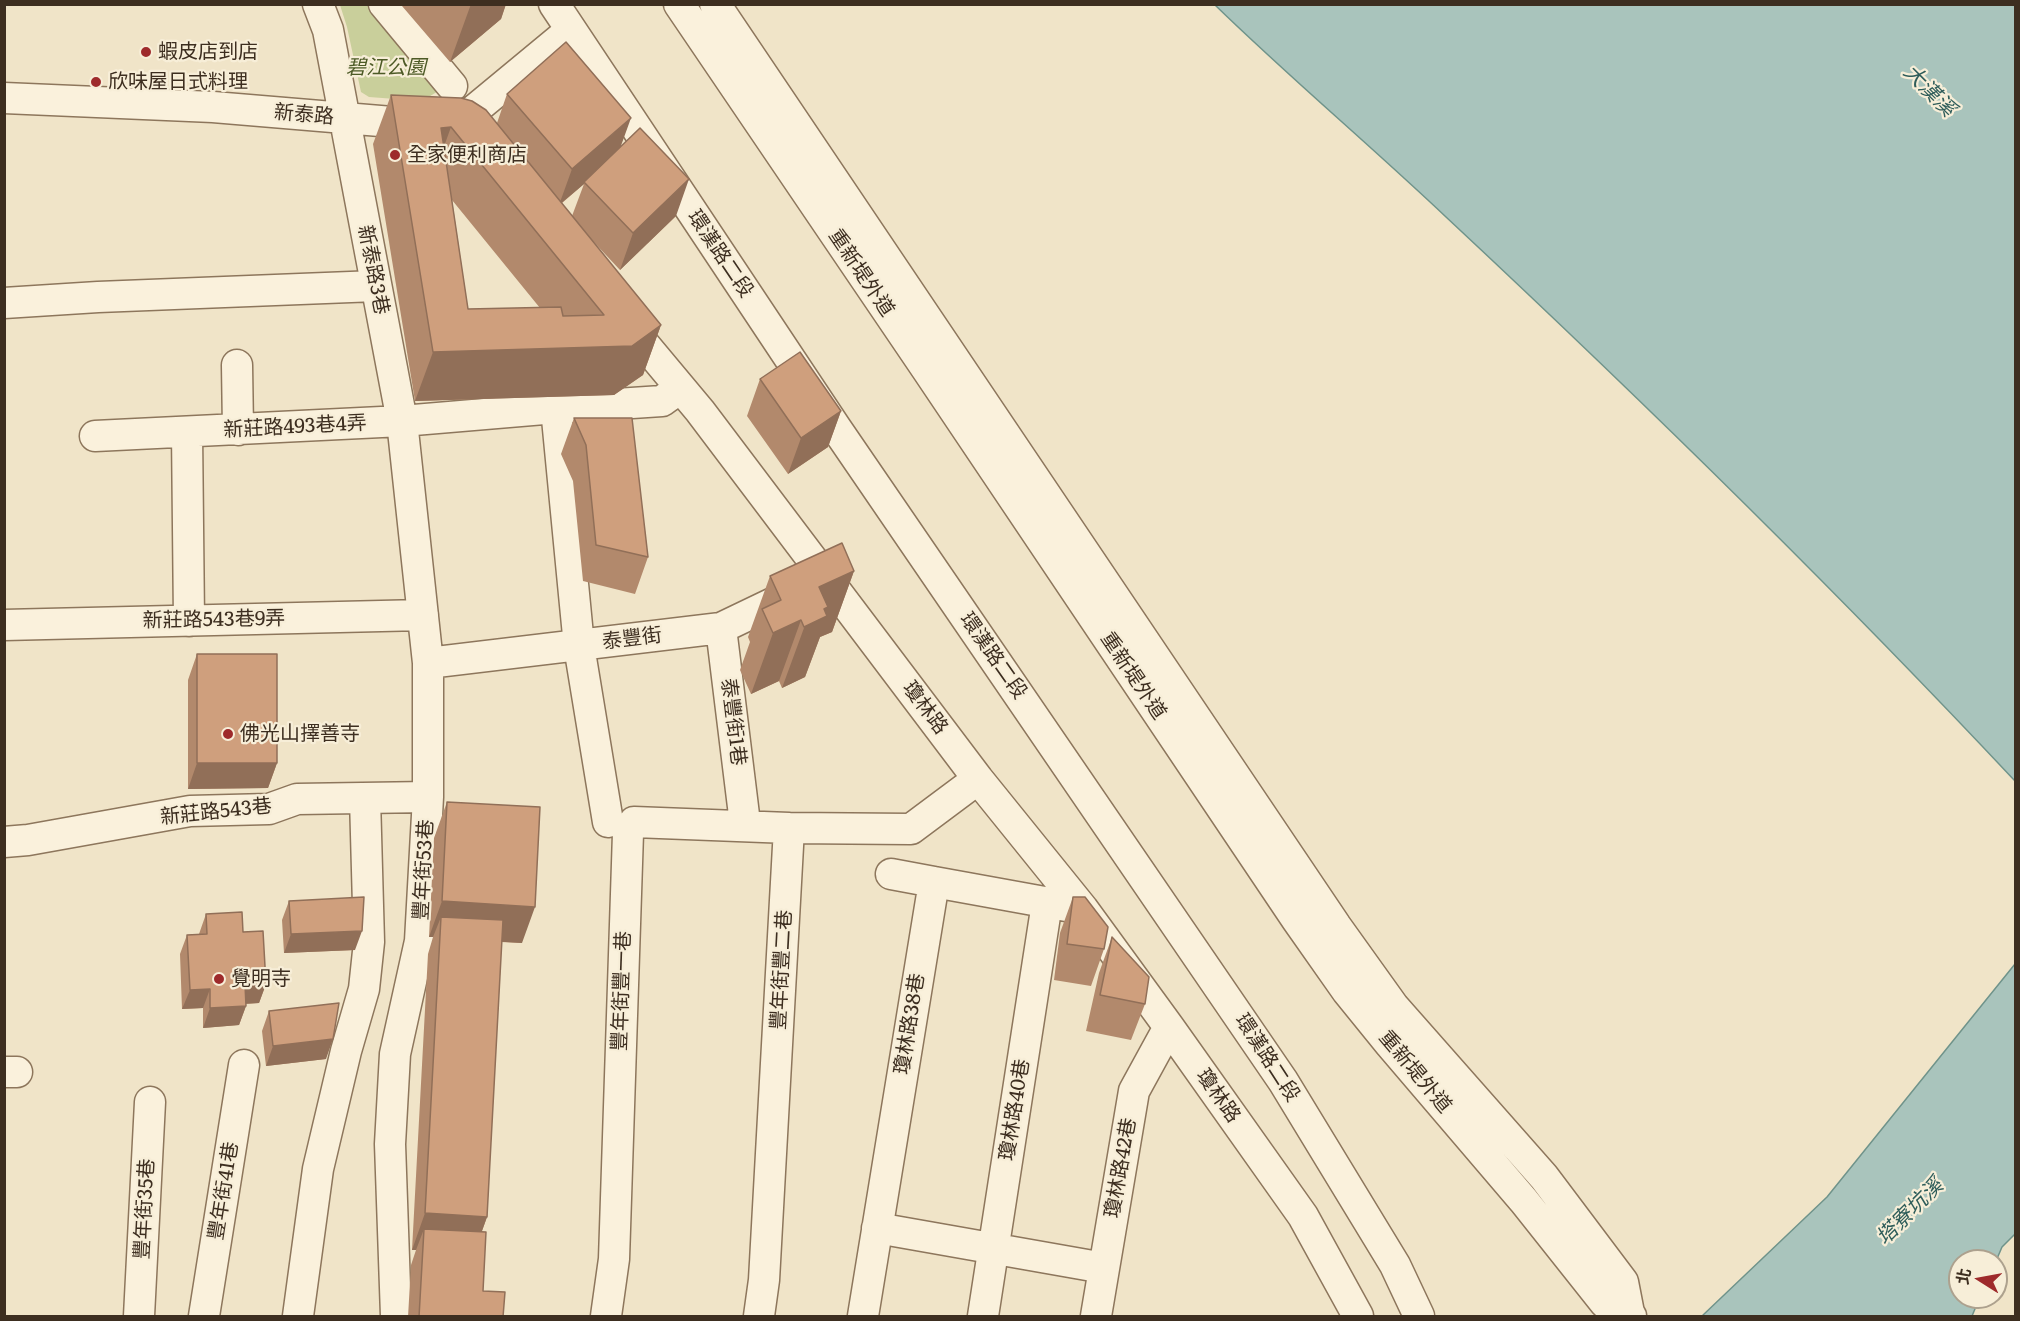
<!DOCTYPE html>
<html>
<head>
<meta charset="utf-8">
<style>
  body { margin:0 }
  #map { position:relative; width:2020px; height:1321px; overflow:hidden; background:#f0e4c8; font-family:Literata,"Noto Sans TC",serif }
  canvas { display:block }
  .frame { position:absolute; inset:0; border:6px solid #3d2e20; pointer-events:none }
  .north { position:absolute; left:1948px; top:1249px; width:60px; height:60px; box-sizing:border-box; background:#f7eed8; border:2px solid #ada18e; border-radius:50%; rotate:281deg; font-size:16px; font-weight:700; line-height:24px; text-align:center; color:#3d2e20 }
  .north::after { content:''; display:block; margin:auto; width:21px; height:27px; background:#9e2a2b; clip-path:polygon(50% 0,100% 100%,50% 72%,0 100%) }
</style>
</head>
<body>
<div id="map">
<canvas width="2020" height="1321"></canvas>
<div class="frame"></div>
<div class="north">北</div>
</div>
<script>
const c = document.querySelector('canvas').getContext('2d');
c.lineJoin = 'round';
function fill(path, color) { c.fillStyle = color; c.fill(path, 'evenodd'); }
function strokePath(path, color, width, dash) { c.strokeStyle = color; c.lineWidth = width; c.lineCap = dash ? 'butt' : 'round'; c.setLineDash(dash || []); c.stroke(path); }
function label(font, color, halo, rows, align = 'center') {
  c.font = font + ' Literata,"Noto Sans TC",serif'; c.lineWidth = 4.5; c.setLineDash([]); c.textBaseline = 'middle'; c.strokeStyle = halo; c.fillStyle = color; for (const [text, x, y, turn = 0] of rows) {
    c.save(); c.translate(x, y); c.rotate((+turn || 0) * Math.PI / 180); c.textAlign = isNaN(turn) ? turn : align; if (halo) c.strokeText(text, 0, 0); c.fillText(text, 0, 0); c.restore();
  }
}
fill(new Path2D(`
  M 340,5 L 375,5 L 440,90 L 422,101 L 369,97 L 361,92 L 347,27 Z`), '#c9cf9b');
const water = new Path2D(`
  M 1215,5 L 2015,5 L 2015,781 C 1832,586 1641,399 1446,217 C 1370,145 1290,78 1215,5 Z
  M 2015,964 L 2015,1234 L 2002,1247 L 1996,1261 L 1960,1261 L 1960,1297 L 1980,1297 L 1972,1316 L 1702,1316 L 1827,1197 Z`);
fill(water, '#a9c4bc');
strokePath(water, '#6f938a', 1.5);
const minor = new Path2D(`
  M 318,4 L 328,30 L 402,421 L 428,663 L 428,797 L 420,941 L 395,1054 L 390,1144 L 396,1316
  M 384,4 L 452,86
  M 554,4 L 836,428 L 1283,1081 L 1395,1265 L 1419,1316
  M 679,4 L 928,371 L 1297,920 L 1347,991 L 1390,1044 L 1524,1201 L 1605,1303 L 1629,1313
  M 715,4 L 1336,926 L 1394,1007 L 1544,1177 L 1623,1282 L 1629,1313 L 1631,1316
  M 4,98 L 213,107 L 404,123 L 461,121 L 571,30
  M 4,303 L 98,297 L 376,286
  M 624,320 L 700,411 L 978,779 L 1083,909 L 1169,1027 L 1303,1216 L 1358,1316
  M 237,365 L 238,430
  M 556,408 L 579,646 L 608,822
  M 187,432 L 189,621
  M 95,436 L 402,421 L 556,408 L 662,401 L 680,388
  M 4,625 L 423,615
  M 721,628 L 744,815
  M 428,663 L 721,628 L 794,593
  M 4,842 L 28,840 L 190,811 L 269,809 L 297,799 L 428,797
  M 891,874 L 934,882
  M 4,1072 L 17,1072
  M 877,1228 L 1104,1268
  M 139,1316 L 150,1102
  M 204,1316 L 244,1065
  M 298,1316 L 318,1169 L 346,1051 L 364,989 L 369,942 L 365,798
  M 606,1316 L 614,1259 L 628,833 L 634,822 L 789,828
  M 759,1316 L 764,1280 L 789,828 L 911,829 L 978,779
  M 863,1316 L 934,882 L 1083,909
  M 983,1316 L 1047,903
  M 1096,1316 L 1134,1091 L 1169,1027`);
strokePath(minor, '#8d765c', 33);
strokePath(minor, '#faf1dc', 30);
fill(new Path2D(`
  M 403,4 L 506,4 L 501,19 L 450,62 L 402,6 Z
  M 507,94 L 621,147 L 676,216 L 620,270 L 590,238 L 661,325 L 643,375 L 614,395 L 415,401 L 373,144 L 391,95 L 497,123 ZM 584,184 L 572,216 L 562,203 ZM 452,200 L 540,308 L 468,309 Z
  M 760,379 L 841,411 L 828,447 L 788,474 L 747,416 Z
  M 574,418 L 648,557 L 635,594 L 583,581 L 573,481 L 561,454 Z
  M 854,571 L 832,632 L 820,637 L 805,677 L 782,688 L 779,681 L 751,694 L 740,670 L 750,642 L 748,637 L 770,576 Z
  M 197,654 L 277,763 L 268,788 L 188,789 L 188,680 Z
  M 447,802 L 522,943 L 501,942 L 487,1217 L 482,1231 L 483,1291 L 503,1317 L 408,1317 L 411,1265 L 416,1250 L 412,1250 L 428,954 L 433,937 L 429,937 L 434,838 Z
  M 1073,897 L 1104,949 L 1091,986 L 1054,980 L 1060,933 Z
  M 289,901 L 355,950 L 284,953 L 282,920 Z
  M 206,914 L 243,932 L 266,984 L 259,1003 L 246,1004 L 246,1006 L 239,1025 L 203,1028 L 203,1008 L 182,1009 L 180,954 L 187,935 L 199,934 Z
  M 1112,937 L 1145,1004 L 1131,1040 L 1086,1031 L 1099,973 Z
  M 269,1011 L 326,1059 L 266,1066 L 262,1031 Z`), '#b2896c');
fill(new Path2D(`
  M 471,4 L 506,4 L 501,19 L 450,62 Z
  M 631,118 L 618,154 L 584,182 L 584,184 L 559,205 L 572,169 Z
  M 451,127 L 433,177 L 441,128 Z
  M 689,179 L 676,216 L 620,270 L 633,233 Z
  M 661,325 L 643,375 L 614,395 L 415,401 L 433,352 Z
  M 841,411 L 828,447 L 788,474 L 801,438 Z
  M 854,571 L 832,632 L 820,637 L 805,677 L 782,688 L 819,587 Z
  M 801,620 L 779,681 L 751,694 L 773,633 Z
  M 197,763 L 277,763 L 268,788 L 188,789 Z
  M 442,901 L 535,907 L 522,943 L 440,938 L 441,917 L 433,937 L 429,937 Z
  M 362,931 L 355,950 L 284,953 L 291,934 Z
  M 266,984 L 259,1003 L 238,1004 L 245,985 Z
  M 210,989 L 203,1008 L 182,1009 L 190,990 Z
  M 246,1006 L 239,1025 L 203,1028 L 210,1008 Z
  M 333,1039 L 326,1059 L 266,1066 L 273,1046 Z
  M 425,1213 L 487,1217 L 474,1253 L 424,1229 L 416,1250 L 412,1250 Z`), '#916f58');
const building = new Path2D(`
  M 566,42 L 631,118 L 572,169 L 507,94 Z
  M 391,95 L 461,98 L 472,101 L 486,110 L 661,325 L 632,346 L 433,352 ZM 451,127 L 604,315 L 563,316 L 561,307 L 468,309 L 441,128 Z
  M 640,128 L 689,179 L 633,233 L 584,182 Z
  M 800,352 L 841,411 L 801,438 L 760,379 Z
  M 574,418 L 632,418 L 648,557 L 596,545 L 586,445 Z
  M 842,543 L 854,571 L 819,587 L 828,607 L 824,609 L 827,616 L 804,627 L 801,620 L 773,633 L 762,609 L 781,600 L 770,576 Z
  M 197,654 L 277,654 L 277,763 L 197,763 Z
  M 447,802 L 540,807 L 535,907 L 442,901 Z
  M 364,897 L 362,931 L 291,934 L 289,901 Z
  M 1073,897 L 1085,897 L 1108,927 L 1104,949 L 1067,944 Z
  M 242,912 L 243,932 L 263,931 L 266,984 L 245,985 L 246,1006 L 210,1008 L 210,989 L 190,990 L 187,935 L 207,934 L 206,914 Z
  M 441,917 L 503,920 L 487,1217 L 425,1213 Z
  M 1112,937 L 1149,977 L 1145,1004 L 1100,995 Z
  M 339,1003 L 333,1039 L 273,1046 L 269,1011 Z
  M 424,1229 L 486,1232 L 483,1291 L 505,1292 L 503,1317 L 419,1317 Z`);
fill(building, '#cf9f7d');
strokePath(building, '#916f58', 1.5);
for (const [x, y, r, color] of [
  [146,52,6,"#9e2a2b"],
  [96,82,6,"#9e2a2b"],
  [395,155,6,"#9e2a2b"],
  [228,734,6,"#9e2a2b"],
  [219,979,6,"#9e2a2b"]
]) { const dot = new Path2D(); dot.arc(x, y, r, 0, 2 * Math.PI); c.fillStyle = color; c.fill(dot); strokePath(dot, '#f7eed8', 2); }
label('20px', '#3d2e20', '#f7eed8', [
  ["蝦皮店到店",158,52],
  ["欣味屋日式料理",108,82],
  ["全家便利商店",407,155],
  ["佛光山擇善寺",240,734],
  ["覺明寺",231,979]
], 'left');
label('italic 20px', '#4d5a26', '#f7eed8', [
  ["碧江公園",386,68]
]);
label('20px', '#3d2e20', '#f7eed8', [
  ["新泰路",304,115,5],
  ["環漢路二段",720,254,56],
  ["新泰路3巷",373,270,79],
  ["重新堤外道",861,273,56],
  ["新莊路493巷4弄",295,427,-3],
  ["新莊路543巷9弄",214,620,-1],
  ["泰豐街",632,639,-7],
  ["環漢路二段",993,656,55],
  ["重新堤外道",1133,676,56],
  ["瓊林路",925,708,53],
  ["泰豐街1巷",733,722,83],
  ["新莊路543巷",216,812,-6],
  ["豐年街53巷",424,870,-87],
  ["豐年街豐二巷",782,970,-87],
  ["豐年街豐一巷",622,991,-88],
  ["瓊林路38巷",910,1024,-81],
  ["環漢路二段",1267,1058,57],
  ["重新堤外道",1415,1072,50],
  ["瓊林路",1218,1096,55],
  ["瓊林路40巷",1015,1110,-81],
  ["瓊林路42巷",1121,1168,-80],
  ["豐年街41巷",224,1191,-81],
  ["豐年街35巷",145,1209,-87]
]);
label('italic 21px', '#2f5d5a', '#f7eed8', [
  ["大漢溪",1929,91,45],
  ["塔寮坑溪",1910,1212,-45]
]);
</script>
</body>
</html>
